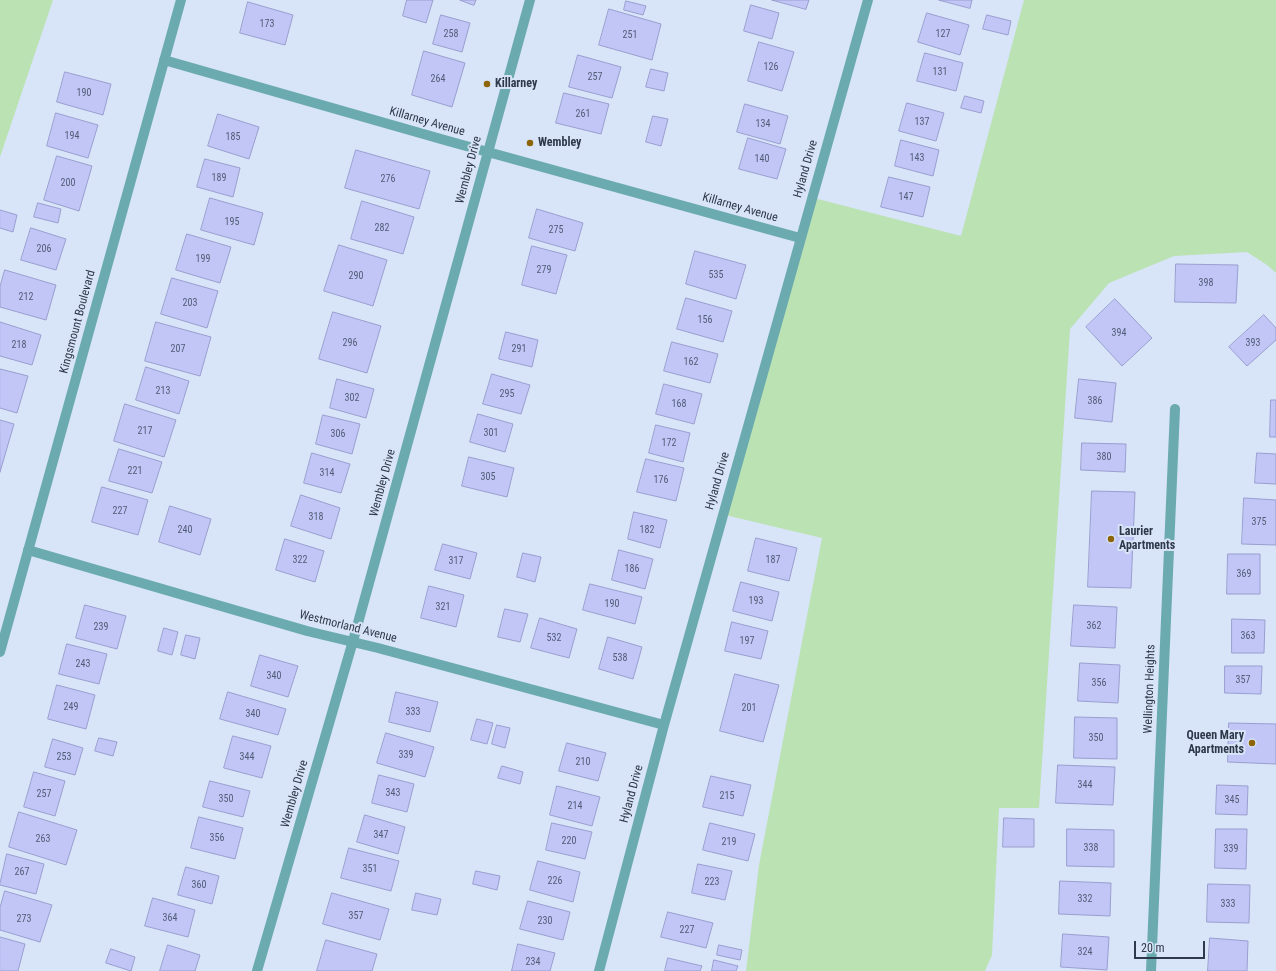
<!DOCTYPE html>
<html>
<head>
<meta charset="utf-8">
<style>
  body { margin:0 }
  #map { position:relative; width:1276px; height:971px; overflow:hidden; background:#d8e4f7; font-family:"Roboto Condensed",sans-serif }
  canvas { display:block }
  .scale { position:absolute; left:1134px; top:941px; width:71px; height:18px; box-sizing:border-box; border:2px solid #2d384a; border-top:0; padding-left:5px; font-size:12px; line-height:14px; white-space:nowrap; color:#2d384a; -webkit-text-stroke:3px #d8e4f7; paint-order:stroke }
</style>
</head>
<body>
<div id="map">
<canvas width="1276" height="971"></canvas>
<div class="scale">20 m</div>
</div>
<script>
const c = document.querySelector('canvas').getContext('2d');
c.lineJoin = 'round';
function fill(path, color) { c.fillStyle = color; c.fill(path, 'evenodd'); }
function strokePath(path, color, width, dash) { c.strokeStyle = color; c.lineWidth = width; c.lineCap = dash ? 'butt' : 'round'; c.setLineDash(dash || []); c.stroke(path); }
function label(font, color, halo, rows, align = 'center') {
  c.font = font + ' "Roboto Condensed",sans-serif'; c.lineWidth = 4; c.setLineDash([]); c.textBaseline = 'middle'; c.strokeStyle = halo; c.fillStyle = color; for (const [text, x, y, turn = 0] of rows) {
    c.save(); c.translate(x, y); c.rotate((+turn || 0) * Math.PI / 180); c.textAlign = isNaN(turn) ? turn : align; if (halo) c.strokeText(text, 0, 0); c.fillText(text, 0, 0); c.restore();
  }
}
fill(new Path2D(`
  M 0,0 L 53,0 L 0,157 Z
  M 1024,0 L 1276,0 L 1276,273 L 1267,265 L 1247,252 L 1174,256 L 1109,283 L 1070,329 L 1039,808 L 999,808 L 992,955 L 985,971 L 746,971 L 759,865 L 822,538 L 721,514 L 810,197 L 961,236 Z`), '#bbe2b3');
const building = new Path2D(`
  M 407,0 L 433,0 L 426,23 L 403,16 Z
  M 460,0 L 476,0 L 474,5 Z
  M 772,0 L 809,0 L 806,9 Z
  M 939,0 L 972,0 L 970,8 Z
  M 626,1 L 646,6 L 643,15 L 624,10 Z
  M 248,2 L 293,15 L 285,45 L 240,33 Z
  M 751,5 L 779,13 L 772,39 L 744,31 Z
  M 609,9 L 661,24 L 652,60 L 599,45 Z
  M 927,13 L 969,25 L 960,55 L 918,42 Z
  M 441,15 L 470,23 L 462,52 L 433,44 Z
  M 987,15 L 1011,21 L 1008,35 L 983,29 Z
  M 759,42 L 794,52 L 782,91 L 748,81 Z
  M 424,51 L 465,63 L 452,107 L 412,95 Z
  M 925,53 L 963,63 L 956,91 L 917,81 Z
  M 578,55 L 621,67 L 612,98 L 569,87 Z
  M 651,69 L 668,73 L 664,91 L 646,87 Z
  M 65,72 L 111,84 L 103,115 L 57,102 Z
  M 564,93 L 609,104 L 601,134 L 556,123 Z
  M 965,96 L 984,101 L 981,113 L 961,108 Z
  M 907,103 L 944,113 L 936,141 L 899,131 Z
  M 745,104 L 788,116 L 780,144 L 737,132 Z
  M 56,113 L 98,125 L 88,158 L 47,146 Z
  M 218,114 L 259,127 L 249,159 L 208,146 Z
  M 653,116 L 668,119 L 661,146 L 646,142 Z
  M 748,138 L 786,149 L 777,179 L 739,169 Z
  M 901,140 L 939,150 L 933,176 L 895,166 Z
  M 356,150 L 430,171 L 419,209 L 345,188 Z
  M 57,156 L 92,166 L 79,211 L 44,200 Z
  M 205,159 L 240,168 L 233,197 L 197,187 Z
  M 889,177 L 930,187 L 923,217 L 881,207 Z
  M 210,198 L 263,213 L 254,245 L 201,230 Z
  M 362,201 L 414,217 L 403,254 L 351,239 Z
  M 38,203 L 61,209 L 58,223 L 34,217 Z
  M 537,209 L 583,223 L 575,251 L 529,238 Z
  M 0,210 L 17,215 L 13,232 L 0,228 Z
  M 31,228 L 66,239 L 56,270 L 21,260 Z
  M 187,234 L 231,247 L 220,283 L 176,270 Z
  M 339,245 L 387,260 L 373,306 L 324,291 Z
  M 532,246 L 567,255 L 556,294 L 522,285 Z
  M 695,251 L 746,265 L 736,299 L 686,284 Z
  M 1176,264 L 1238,265 L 1236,303 L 1175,302 Z
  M 5,270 L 56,285 L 46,320 L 0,307 L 0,287 Z
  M 172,278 L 218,291 L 207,328 L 161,314 Z
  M 686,298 L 732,311 L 723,342 L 677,329 Z
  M 1115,299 L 1152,338 L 1122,366 L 1086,327 Z
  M 333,312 L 381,326 L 367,373 L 319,359 Z
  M 1264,315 L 1276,328 L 1276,340 L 1247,366 L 1229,347 Z
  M 0,322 L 41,335 L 32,365 L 0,356 Z
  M 156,322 L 211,337 L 200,376 L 145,361 Z
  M 506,332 L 538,340 L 532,367 L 499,359 Z
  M 672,342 L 718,354 L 710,383 L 664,371 Z
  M 146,367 L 189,381 L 179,414 L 136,400 Z
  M 0,369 L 28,376 L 17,413 L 0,408 Z
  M 492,374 L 530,385 L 521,414 L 483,404 Z
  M 337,379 L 374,389 L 366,418 L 330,408 Z
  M 1079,379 L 1116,383 L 1112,422 L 1075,418 Z
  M 664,384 L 702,394 L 694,424 L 656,414 Z
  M 1271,400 L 1276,400 L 1276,437 L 1270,437 Z
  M 125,404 L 176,420 L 164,457 L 114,441 Z
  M 478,414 L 513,424 L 505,452 L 470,442 Z
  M 323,415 L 360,424 L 352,454 L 316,444 Z
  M 0,420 L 14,424 L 0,472 Z
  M 656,425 L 690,433 L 683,462 L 649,453 Z
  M 1082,443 L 1126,444 L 1125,472 L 1081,470 Z
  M 119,449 L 162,462 L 152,493 L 109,481 Z
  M 312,453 L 350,464 L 341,493 L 304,483 Z
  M 1257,453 L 1276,454 L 1276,484 L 1255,483 Z
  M 469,457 L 514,468 L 507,497 L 462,486 Z
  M 646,459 L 684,468 L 676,501 L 637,492 Z
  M 102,487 L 148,500 L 138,535 L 92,522 Z
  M 1092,491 L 1135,492 L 1131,588 L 1088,587 Z
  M 301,495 L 340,508 L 331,539 L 291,526 Z
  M 1244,498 L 1276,500 L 1276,545 L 1242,544 Z
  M 170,506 L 211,519 L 200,555 L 159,542 Z
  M 634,512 L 667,520 L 660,548 L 628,539 Z
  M 756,538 L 797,548 L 789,581 L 748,571 Z
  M 285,539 L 324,551 L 315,582 L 276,570 Z
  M 443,544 L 477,553 L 470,579 L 435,570 Z
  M 619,550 L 653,559 L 645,589 L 612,580 Z
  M 523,553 L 541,557 L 535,582 L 517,577 Z
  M 1228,554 L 1260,554 L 1260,594 L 1227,594 Z
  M 741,582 L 779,592 L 772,621 L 733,611 Z
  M 590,584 L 642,597 L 635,624 L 583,610 Z
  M 429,586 L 464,595 L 456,627 L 421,618 Z
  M 85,605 L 126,616 L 117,649 L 76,638 Z
  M 1074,605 L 1117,607 L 1115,648 L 1071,646 Z
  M 505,609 L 528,614 L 520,642 L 498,637 Z
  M 540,618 L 577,629 L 569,658 L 531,648 Z
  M 1232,619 L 1265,620 L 1264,653 L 1232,653 Z
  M 732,622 L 768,631 L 761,659 L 725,651 Z
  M 164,628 L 178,632 L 172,655 L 158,651 Z
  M 186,635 L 200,638 L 195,659 L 181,655 Z
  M 608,637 L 642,647 L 633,679 L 599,669 Z
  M 67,644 L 107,654 L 99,684 L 59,674 Z
  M 260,655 L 298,666 L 288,697 L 251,686 Z
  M 1080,663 L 1120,665 L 1118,703 L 1078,701 Z
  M 1225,666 L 1262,666 L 1261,694 L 1225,693 Z
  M 735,674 L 779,685 L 763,742 L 720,731 Z
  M 57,685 L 95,695 L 86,729 L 48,719 Z
  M 228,692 L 286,709 L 278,735 L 220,719 Z
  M 396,692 L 438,702 L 430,732 L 389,722 Z
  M 1075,717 L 1117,718 L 1117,759 L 1074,758 Z
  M 477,719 L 493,723 L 487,744 L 471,740 Z
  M 1229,723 L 1276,724 L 1276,764 L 1228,762 Z
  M 497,725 L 510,728 L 505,748 L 492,744 Z
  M 386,733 L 434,747 L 425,777 L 377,763 Z
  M 233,736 L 271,746 L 262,778 L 224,768 Z
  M 99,738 L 117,742 L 113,756 L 95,751 Z
  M 53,739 L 83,748 L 75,775 L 45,767 Z
  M 567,743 L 606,753 L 598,781 L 559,771 Z
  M 1058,765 L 1115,767 L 1113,805 L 1056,803 Z
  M 502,766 L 523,772 L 520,784 L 498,778 Z
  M 34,772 L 65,781 L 55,816 L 24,807 Z
  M 379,775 L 414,784 L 407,812 L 372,803 Z
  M 711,776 L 751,785 L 743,816 L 703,807 Z
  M 210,781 L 250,791 L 243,817 L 203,807 Z
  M 1217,785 L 1248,786 L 1247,815 L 1216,814 Z
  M 557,786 L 600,797 L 592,826 L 550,815 Z
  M 19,812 L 77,830 L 66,865 L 9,847 Z
  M 365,815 L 405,827 L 398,854 L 357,842 Z
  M 199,817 L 243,828 L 235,859 L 191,848 Z
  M 1004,818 L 1034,819 L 1034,847 L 1003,847 Z
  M 552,823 L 592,832 L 585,859 L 546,850 Z
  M 710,823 L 755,834 L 748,861 L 703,850 Z
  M 1067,829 L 1114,830 L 1114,867 L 1067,866 Z
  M 1216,829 L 1247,829 L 1246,869 L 1215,868 Z
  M 349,848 L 399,861 L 391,891 L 341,878 Z
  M 7,854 L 44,864 L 36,894 L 0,885 Z
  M 538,861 L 580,872 L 573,902 L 530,890 Z
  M 698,864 L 732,871 L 725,900 L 692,893 Z
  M 186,867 L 219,876 L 212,904 L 178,895 Z
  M 476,871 L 500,876 L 497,890 L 473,884 Z
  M 1060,881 L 1111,883 L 1110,916 L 1059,914 Z
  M 1208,884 L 1250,885 L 1249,923 L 1207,922 Z
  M 5,891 L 52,905 L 40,942 L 0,930 L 0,908 Z
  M 332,893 L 389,909 L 380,940 L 323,924 Z
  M 416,893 L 441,899 L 437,915 L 412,910 Z
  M 153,898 L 195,910 L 188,937 L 145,926 Z
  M 528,901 L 570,912 L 563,940 L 520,929 Z
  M 668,912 L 713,923 L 706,948 L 661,937 Z
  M 1063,934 L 1109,937 L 1107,970 L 1061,967 Z
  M 0,937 L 25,944 L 18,971 L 0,971 Z
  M 1210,938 L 1248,941 L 1247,971 L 1208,971 Z
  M 326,940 L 377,954 L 372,971 L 317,971 Z
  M 518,944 L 555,953 L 550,971 L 512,971 Z
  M 168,945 L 200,955 L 195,971 L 160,971 Z
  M 719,945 L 742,950 L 740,960 L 717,955 Z
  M 111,949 L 135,957 L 131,971 L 106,963 Z
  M 668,958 L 702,966 L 700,971 L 665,971 Z
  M 714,960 L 738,966 L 736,971 L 712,971 Z`);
fill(building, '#c1c6f7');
strokePath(building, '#999ecf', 1);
strokePath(new Path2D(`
  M 164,60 L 448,141 L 800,238
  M 28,550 L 307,631 L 378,648 L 664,725
  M 0,652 L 181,0
  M 257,971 L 353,641 L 530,0
  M 599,971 L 664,725 L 868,0
  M 1151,971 L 1175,409`), '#6babaf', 10);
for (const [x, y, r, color] of [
  [487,84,4,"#8d6407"],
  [530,143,4,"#8d6407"],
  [1111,539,4,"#8d6407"],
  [1252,743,4,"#8d6407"]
]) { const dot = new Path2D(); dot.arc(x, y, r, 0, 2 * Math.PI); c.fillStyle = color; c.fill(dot); strokePath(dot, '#d8e4f7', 1.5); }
label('10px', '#525c75', null, [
  ["173",267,24],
  ["258",451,34],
  ["127",943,34],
  ["251",630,35],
  ["126",771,67],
  ["131",940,72],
  ["257",595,77],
  ["264",438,79],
  ["190",84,93],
  ["261",583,114],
  ["137",922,122],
  ["134",763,124],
  ["194",72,136],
  ["185",233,137],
  ["143",917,158],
  ["140",762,159],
  ["189",219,178],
  ["276",388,179],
  ["200",68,183],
  ["147",906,197],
  ["195",232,222],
  ["282",382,228],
  ["275",556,230],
  ["206",44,249],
  ["199",203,259],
  ["279",544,270],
  ["535",716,275],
  ["290",356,276],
  ["398",1206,283],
  ["212",26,297],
  ["203",190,303],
  ["156",705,320],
  ["394",1119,333],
  ["296",350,343],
  ["393",1253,343],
  ["218",19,345],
  ["207",178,349],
  ["291",519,349],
  ["162",691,362],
  ["213",163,391],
  ["295",507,394],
  ["302",352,398],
  ["386",1095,401],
  ["168",679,404],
  ["217",145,431],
  ["301",491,433],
  ["306",338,434],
  ["172",669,443],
  ["380",1104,457],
  ["221",135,471],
  ["314",327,473],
  ["305",488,477],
  ["176",661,480],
  ["227",120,511],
  ["318",316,517],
  ["375",1259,522],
  ["240",185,530],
  ["182",647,530],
  ["322",300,560],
  ["187",773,560],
  ["317",456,561],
  ["186",632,569],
  ["369",1244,574],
  ["193",756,601],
  ["190",612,604],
  ["321",443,607],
  ["362",1094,626],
  ["239",101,627],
  ["363",1248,636],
  ["532",554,638],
  ["197",747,641],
  ["538",620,658],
  ["243",83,664],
  ["340",274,676],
  ["357",1243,680],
  ["356",1099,683],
  ["249",71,707],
  ["201",749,708],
  ["333",413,712],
  ["340",253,714],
  ["350",1096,738],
  ["339",406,755],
  ["253",64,757],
  ["344",247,757],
  ["210",583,762],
  ["344",1085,785],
  ["343",393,793],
  ["257",44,794],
  ["215",727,796],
  ["350",226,799],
  ["345",1232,800],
  ["214",575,806],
  ["347",381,835],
  ["356",217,838],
  ["263",43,839],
  ["220",569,841],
  ["219",729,842],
  ["338",1091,848],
  ["339",1231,849],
  ["351",370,869],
  ["267",22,872],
  ["226",555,881],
  ["223",712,882],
  ["360",199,885],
  ["332",1085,899],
  ["333",1228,904],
  ["357",356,916],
  ["364",170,918],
  ["273",24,919],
  ["230",545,921],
  ["227",687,930],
  ["324",1085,952],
  ["234",533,962]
]);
label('bold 12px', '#2d384a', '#d8e4f7', [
  ["Killarney",495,84],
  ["Wembley",538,143],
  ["Laurier",1119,532],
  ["Apartments",1119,546],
  ["Queen Mary",1244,736,"right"],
  ["Apartments",1244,750,"right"]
], 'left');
label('12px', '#2d384a', '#d8e4f7', [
  ["Killarney Avenue",427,122,16],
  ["Hyland Drive",806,169,-74],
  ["Wembley Drive",469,170,-75],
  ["Killarney Avenue",740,208,16],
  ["Kingsmount Boulevard",78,322,-75],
  ["Hyland Drive",718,481,-74],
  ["Wembley Drive",383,483,-75],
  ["Westmorland Avenue",348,627,14],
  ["Wellington Heights",1150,689,-88],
  ["Wembley Drive",295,794,-74],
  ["Hyland Drive",632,794,-75]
]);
</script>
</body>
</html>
